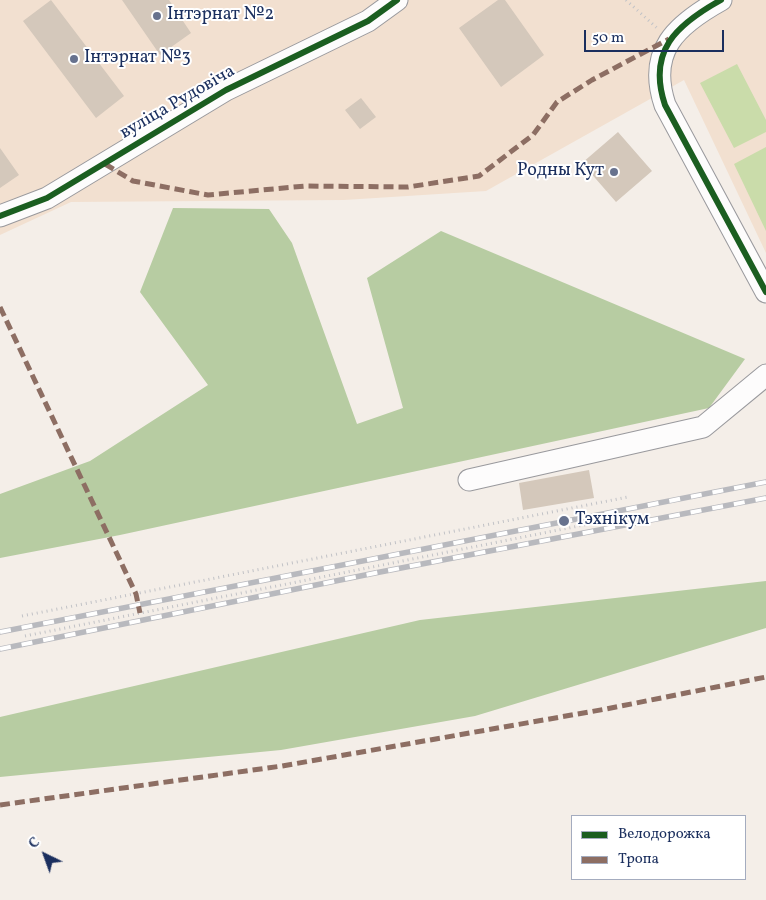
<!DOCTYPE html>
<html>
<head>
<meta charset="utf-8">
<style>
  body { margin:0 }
  #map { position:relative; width:766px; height:900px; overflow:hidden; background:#f4eee8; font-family:Vollkorn,serif }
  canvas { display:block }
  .legend { position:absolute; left:571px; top:815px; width:175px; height:65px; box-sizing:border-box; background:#fff; border:1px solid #a4acbf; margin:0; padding:6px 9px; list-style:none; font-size:15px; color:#1b2f5e }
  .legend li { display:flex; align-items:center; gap:10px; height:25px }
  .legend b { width:25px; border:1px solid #a4acbf }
  .north { position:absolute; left:20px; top:830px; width:50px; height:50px; -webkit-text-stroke:4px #fff; paint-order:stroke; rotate:318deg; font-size:14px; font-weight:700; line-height:20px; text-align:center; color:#1b2f5e }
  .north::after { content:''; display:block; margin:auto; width:18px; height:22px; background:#1b2f5e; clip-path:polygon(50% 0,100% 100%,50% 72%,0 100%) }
  .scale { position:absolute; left:584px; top:30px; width:140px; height:22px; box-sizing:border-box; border:2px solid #1b2f5e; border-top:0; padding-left:6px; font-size:15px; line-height:18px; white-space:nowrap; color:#1b2f5e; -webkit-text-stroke:4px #fff; paint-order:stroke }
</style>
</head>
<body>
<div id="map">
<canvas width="766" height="900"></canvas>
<ul class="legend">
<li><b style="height:6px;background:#1b5e20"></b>Велодорожка</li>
<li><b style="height:6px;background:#8d6e63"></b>Тропа</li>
</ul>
<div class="north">С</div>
<div class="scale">50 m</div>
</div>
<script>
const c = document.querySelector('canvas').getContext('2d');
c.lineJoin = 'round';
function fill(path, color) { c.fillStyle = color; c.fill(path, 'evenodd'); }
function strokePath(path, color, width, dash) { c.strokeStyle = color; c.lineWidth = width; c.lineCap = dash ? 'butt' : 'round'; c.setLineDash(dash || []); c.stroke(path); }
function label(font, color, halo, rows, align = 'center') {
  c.font = font + ' Vollkorn,serif'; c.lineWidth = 4; c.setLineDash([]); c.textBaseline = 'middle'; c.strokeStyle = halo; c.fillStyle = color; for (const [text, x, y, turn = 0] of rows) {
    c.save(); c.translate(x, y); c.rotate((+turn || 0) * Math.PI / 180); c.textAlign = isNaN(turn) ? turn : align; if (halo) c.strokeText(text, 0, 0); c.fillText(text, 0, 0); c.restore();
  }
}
fill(new Path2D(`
  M 0,0 L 766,0 L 766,253 L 684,80 L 486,191 L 344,200 L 71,202 L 0,235 Z`), '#f2e0d0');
fill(new Path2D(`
  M 737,64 L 766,120 L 766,132 L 734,148 L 700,83 Z
  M 766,147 L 766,231 L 734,164 Z`), '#cadcaa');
fill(new Path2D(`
  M 173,208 L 269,209 L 292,243 L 357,424 L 403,408 L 367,278 L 441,231 L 745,359 L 709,408 L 120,535 L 0,558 L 0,494 L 90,461 L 208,385 L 140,292 Z
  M 766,581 L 766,628 L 475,716 L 281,750 L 0,777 L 0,717 L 420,620 Z`), '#b7cca2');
fill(new Path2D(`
  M 51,0 L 124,96 L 96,118 L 23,21 Z
  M 122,0 L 169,0 L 191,33 L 160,55 Z
  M 498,0 L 505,0 L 544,55 L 501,87 L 459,28 Z
  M 361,98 L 376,117 L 360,129 L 345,110 Z
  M 618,132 L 652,171 L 616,202 L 582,163 Z
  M 0,148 L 19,175 L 0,188 Z
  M 589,470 L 594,498 L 523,510 L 519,483 Z`), '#d4c8bb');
const minor = new Path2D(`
  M 721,0 C 676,25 647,51 665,105 L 766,292
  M 0,216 L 47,198 L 226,90 L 368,21 L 397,0
  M 469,480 L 703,427 L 766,375`);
strokePath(minor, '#99999d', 23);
strokePath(new Path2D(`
  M 626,0 L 657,28
  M 22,616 L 628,497
  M 25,636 L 629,516`), '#c1c2c6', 3, [1, 4]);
strokePath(minor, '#fdfcfc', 21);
const rail = new Path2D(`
  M 0,632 L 766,482
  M 0,649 L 375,573 L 766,498`);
strokePath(rail, '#b8b9be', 5.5);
strokePath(rail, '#fff', 4, [11]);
strokePath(new Path2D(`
  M 105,164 L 133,181 L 208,195 L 305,186 L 408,187 L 479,176 L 533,135 L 557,102 L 592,80 L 669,39
  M 0,307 L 136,594 L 140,613
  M 0,805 L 282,766 L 606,709 L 766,677`), '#8d6e63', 5, [10, 5]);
strokePath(new Path2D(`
  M 721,0 C 676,25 647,51 665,105 L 766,292
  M 0,216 L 47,198 L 226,90 L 368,21 L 397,0`), '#1b5e20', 6);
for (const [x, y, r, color] of [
  [157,16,5,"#67728e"],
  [74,59,5,"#67728e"],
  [614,172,5,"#67728e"],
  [564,521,6,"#67728e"]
]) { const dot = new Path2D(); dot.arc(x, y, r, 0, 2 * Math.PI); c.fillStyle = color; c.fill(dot); strokePath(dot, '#fff', 2); }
label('18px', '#1b2f5e', '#fff', [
  ["Інтэрнат №2",167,16],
  ["Інтэрнат №3",84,59],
  ["Родны Кут",604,172,"right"],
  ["Тэхнікум",575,521]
], 'left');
label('18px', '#1b2f5e', '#fff', [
  ["вуліца Рудовіча",178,103,-30]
]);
</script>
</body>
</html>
